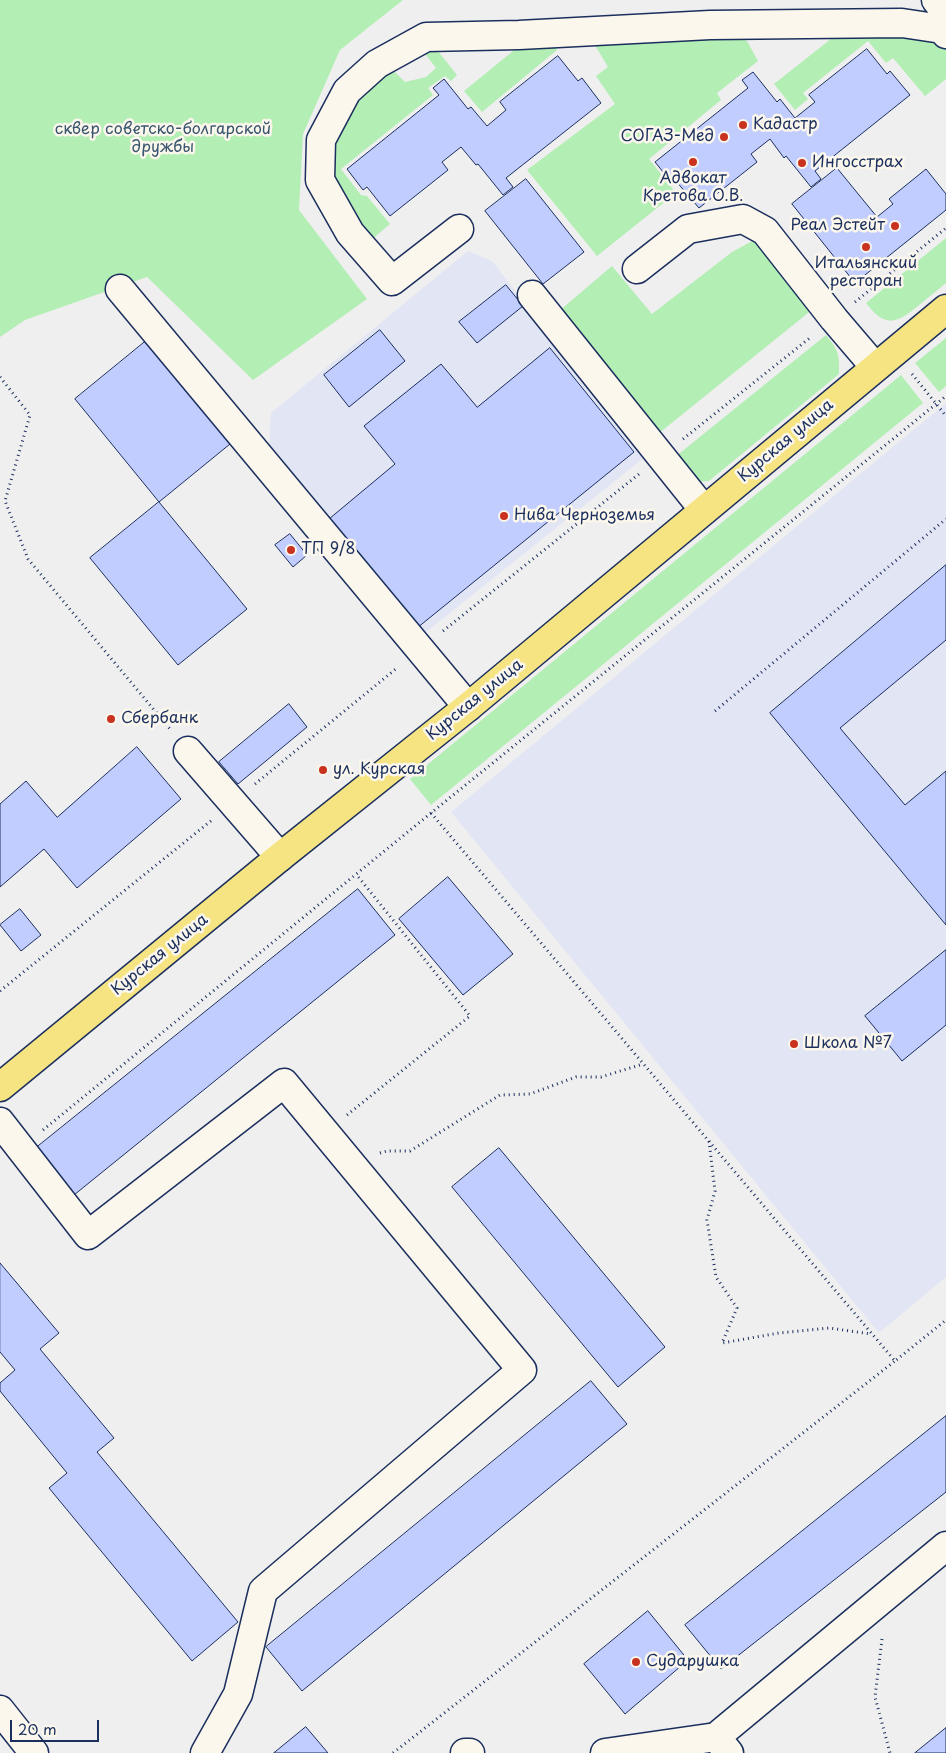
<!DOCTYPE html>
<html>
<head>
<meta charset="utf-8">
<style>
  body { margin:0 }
  #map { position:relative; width:946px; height:1753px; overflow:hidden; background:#f0eff0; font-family:"Playpen Sans",sans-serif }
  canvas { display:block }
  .scale { position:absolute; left:10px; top:1720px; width:89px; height:22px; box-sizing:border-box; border:2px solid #1b2f5e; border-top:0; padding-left:6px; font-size:15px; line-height:18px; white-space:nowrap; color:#1b2f5e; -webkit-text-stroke:4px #fbf7ec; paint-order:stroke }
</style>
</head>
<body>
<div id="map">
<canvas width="946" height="1753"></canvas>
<div class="scale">20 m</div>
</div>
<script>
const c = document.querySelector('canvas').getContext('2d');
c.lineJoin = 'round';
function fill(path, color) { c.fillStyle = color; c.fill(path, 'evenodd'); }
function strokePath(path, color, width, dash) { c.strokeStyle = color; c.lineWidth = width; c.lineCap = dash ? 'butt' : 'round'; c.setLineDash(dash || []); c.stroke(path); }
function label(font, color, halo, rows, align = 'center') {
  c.font = font + ' "Playpen Sans",sans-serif'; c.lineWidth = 5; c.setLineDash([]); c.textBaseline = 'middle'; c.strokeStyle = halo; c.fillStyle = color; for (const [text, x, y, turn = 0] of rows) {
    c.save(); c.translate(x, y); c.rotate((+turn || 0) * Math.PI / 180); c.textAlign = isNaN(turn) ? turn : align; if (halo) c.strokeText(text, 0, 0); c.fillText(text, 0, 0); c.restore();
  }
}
fill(new Path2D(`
  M 468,251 L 492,261 L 645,457 L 421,636 L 269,449 L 271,413 Z
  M 946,403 L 946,1277 L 879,1333 L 451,812 Z`), '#e2e5f4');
fill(new Path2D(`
  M 0,0 L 403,0 L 340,50 L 303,134 L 299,210 L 367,299 L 253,380 L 147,277 L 25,320 L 0,337 Z
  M 889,28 L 936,34 L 946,47 L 946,79 L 925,96 L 893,58 L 886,63 L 868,41 L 803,93 L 808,99 L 795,110 L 774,84 L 832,38 Z
  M 730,34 L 747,41 L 758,61 L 717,93 L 721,100 L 649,159 L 676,193 L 597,256 L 527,170 L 615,104 L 596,76 L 608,67 L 593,42 Z
  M 552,42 L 557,50 L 482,112 L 464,91 L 518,47 Z
  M 433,45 L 457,75 L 451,81 L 445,76 L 428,88 L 433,95 L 341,169 L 361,195 L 367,196 L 390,224 L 370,241 L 331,181 L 331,140 L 353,97 L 390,67 L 405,82 L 426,77 L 436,68 L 423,51 Z
  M 946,238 L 946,283 C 937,291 927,298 918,306 C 896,324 885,328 866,303 Z
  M 756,239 L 813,309 L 658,434 L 559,311 L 612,266 L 652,314 L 732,252 Z
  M 826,335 C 838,349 840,356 839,374 L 709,481 L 694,482 L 670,461 Z
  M 946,338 L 946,386 L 939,392 L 915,363 Z
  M 901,375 L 923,403 L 431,805 L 410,779 Z`), '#b3eeb4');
const building = new Path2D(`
  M 867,49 L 887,74 L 890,71 L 910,95 L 815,171 L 821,179 L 811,187 L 786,156 L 784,158 L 770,139 L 751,154 L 757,162 L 699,208 L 675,180 L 672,183 L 655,162 L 748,88 L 742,80 L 753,72 L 777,102 L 780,99 L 795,118 L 815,102 L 809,95 Z
  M 558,56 L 578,81 L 582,78 L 601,103 L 506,178 L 513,187 L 503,195 L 478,164 L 476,165 L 461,147 L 442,162 L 448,170 L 390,216 L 367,187 L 363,190 L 347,169 L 439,95 L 433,88 L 444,79 L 468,109 L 471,107 L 487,126 L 506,110 L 500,102 Z
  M 837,168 L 877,217 L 893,204 L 889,199 L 926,169 L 946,194 L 946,210 L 855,283 L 792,204 Z
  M 526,179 L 584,252 L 543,284 L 485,211 Z
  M 506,285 L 523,306 L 477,343 L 459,322 Z
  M 380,330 L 405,361 L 349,407 L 324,375 Z
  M 146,341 L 230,444 L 159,502 L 75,399 Z
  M 550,348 L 634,452 L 417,628 L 329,519 L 395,464 L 364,426 L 441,364 L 477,407 Z
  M 159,502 L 247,609 L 178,665 L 90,558 Z
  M 290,534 L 307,555 L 293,567 L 275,545 Z
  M 946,565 L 946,640 L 840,728 L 905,805 L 946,771 L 946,925 L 770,713 Z
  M 289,704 L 307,727 L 238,784 L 219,762 Z
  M 137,747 L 181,799 L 77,888 L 44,849 L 0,887 L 0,804 L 26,781 L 57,817 Z
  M 448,877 L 513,954 L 463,995 L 399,919 Z
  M 358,889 L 395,935 L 74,1195 L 36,1148 Z
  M 20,909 L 41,935 L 21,951 L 0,925 Z
  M 946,950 L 946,1025 L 902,1061 L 865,1016 Z
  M 499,1148 L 665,1347 L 618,1387 L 452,1187 Z
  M 0,1263 L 59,1333 L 40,1349 L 114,1438 L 97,1452 L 238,1622 L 192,1661 L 49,1488 L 67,1473 L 0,1391 L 0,1383 L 15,1370 L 0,1352 Z
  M 591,1381 L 627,1424 L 302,1691 L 266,1647 Z
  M 946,1416 L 946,1492 L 721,1669 L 685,1625 Z
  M 648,1611 L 688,1660 L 625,1714 L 584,1664 Z
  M 306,1727 L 328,1753 L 274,1753 Z
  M 946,1728 L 946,1753 L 915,1753 Z`);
fill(building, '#c2cdff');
strokePath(building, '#1b2f5e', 1);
const minor = new Path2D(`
  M 936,0 L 943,9 L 942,29
  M 459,229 L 392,281 L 350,233 L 320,180 L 321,140 L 347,91 L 377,64 L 426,37 L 519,35 L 710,25 L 902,23 L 942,29 L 946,34
  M 637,269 L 688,229 L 743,219 L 765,231 L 834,319 L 875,367
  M 120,289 L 468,707
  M 532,295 L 704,510
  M 188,751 L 280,857
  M 0,1122 L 88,1235 L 284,1083 L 522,1370 L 263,1591 L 238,1694 L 205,1753
  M 0,1710 L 34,1753
  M 465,1753 L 470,1753
  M 605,1753 L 716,1737
  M 729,1753 L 716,1737 L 946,1546`);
const major = new Path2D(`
  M 0,1087 L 280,857 L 468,707 L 946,309`);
strokePath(minor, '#1b2f5e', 31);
strokePath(major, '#1b2f5e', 31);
strokePath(new Path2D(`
  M 855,302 L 946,228
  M 912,374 L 946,416
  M 0,377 L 30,415 L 5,501 L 28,559 L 170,729
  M 683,439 L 811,337
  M 443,631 L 639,474
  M 715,711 L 946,519
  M 255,784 L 397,668
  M 431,813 L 895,1361 L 946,1320
  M 0,991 L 212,820
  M 347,1115 L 470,1016 L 356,874
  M 43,1130 L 431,813 L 946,396
  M 709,1141 L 715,1191 L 707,1220 L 716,1277 L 737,1308 L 722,1343 L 779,1333 L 829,1328 L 871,1334
  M 380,1153 L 387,1151 L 410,1151 L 500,1095 L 530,1094 L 576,1077 L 601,1077 L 643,1064
  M 882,1639 L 875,1697 L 890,1753
  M 393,1753 L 895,1361`), '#1b2f5e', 3, [1, 4]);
strokePath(minor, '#fbf7ec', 28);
strokePath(major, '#f6e381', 28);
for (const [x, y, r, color] of [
  [743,125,5,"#c8321e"],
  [724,137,5,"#c8321e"],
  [693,162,5,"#c8321e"],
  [802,163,5,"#c8321e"],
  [895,226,5,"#c8321e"],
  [866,247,5,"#c8321e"],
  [504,516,5,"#c8321e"],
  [291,550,5,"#c8321e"],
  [111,719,5,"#c8321e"],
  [323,770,5,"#c8321e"],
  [794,1044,5,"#c8321e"],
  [636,1662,5,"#c8321e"]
]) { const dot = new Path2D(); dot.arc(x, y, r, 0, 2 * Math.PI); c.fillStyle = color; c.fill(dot); strokePath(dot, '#fbf7ec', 2); }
label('16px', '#1b2f5e', '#fbf7ec', [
  ["Кадастр",753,125],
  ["СОГАЗ-Мед",714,137,"right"],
  ["Ингосстрах",812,163],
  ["Адвокат",693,179,"center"],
  ["Кретова О.В.",693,197,"center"],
  ["Реал Эстейт",885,226,"right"],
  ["Итальянский",866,264,"center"],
  ["ресторан",866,282,"center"],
  ["Нива Черноземья",514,516],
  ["ТП 9/8",301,550],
  ["Сбербанк",121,719],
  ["ул. Курская",333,770],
  ["Школа №7",804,1044],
  ["Сударушка",646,1662]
], 'left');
label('16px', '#39556f', '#fbf7ec', [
  ["сквер советско-болгарской",163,130],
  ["дружбы",163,148]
]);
label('16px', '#1b2f5e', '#fbf7ec', [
  ["Курская улица",786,441,-40],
  ["Курская улица",475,700,-39],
  ["Курская улица",160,955,-39]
]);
</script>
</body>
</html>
